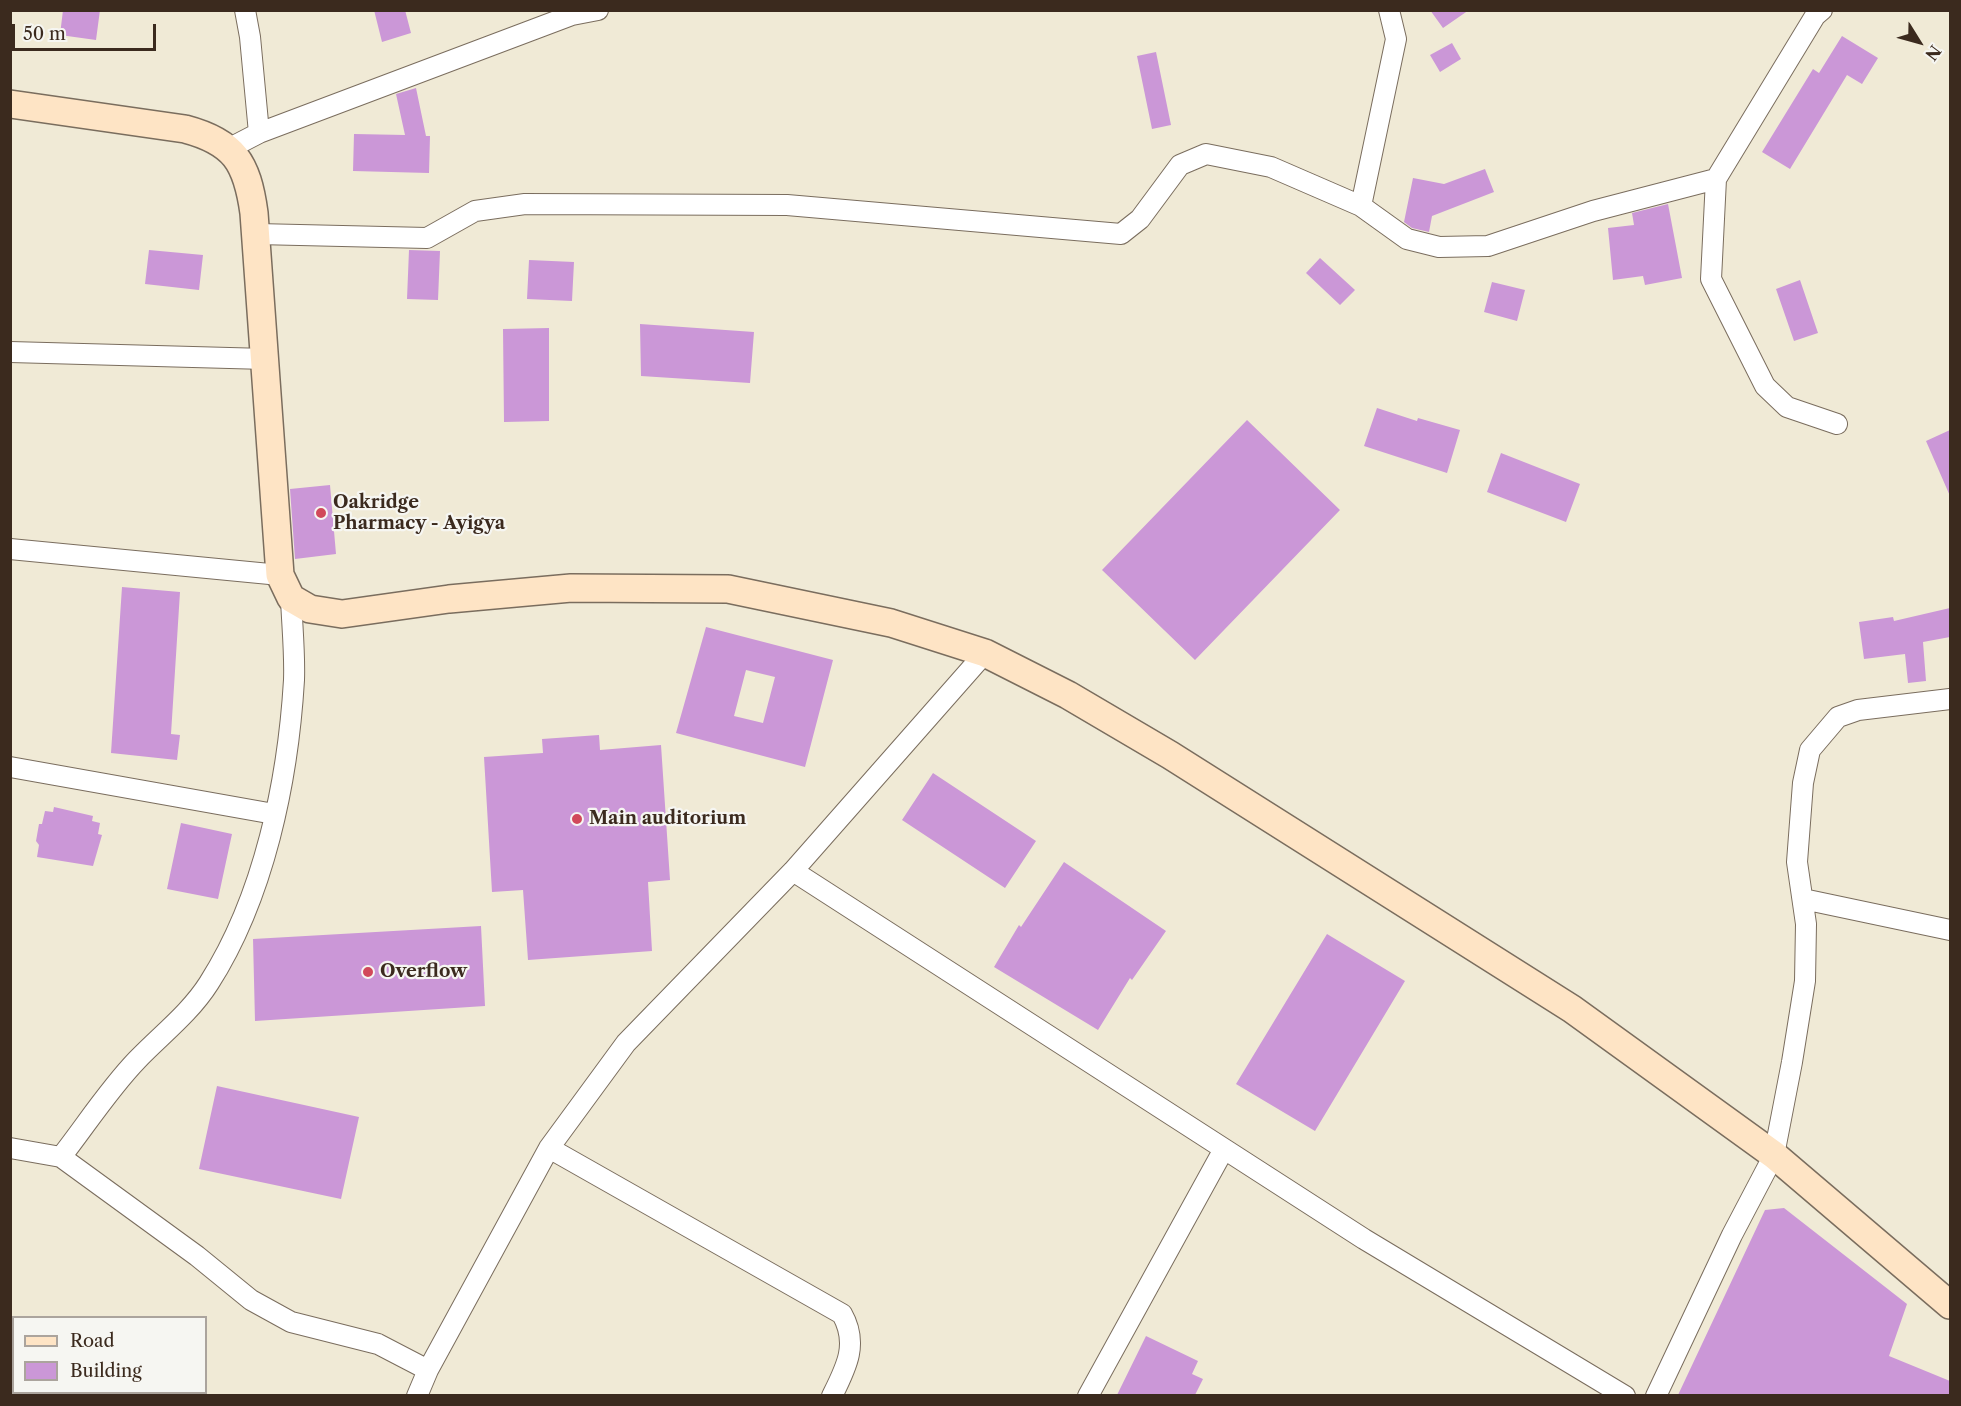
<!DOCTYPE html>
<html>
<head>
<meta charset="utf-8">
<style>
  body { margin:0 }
  #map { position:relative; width:1961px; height:1406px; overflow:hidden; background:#f0ead6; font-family:"Libre Caslon Text",serif }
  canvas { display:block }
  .frame { position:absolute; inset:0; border:12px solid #3b2a1e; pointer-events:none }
  .legend { position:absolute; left:12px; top:1316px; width:195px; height:78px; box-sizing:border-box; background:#f6f6f2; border:2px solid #aba49d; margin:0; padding:8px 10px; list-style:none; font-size:18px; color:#3b2a1e }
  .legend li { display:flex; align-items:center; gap:12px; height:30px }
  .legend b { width:30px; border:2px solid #aba49d }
  .north { position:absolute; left:1889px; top:12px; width:60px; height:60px; -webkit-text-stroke:4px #f6f6f2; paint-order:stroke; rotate:127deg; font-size:16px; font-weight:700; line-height:24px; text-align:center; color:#3b2a1e }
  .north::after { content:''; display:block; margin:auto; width:21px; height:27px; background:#3b2a1e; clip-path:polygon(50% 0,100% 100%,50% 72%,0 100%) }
  .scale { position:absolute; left:12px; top:24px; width:144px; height:27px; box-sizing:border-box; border:3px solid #3b2a1e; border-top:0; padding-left:8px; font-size:18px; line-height:21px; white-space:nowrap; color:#3b2a1e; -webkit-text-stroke:4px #f6f6f2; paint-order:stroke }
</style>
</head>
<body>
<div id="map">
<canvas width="1961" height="1406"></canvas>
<div class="frame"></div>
<ul class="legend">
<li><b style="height:8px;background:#fee4c5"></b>Road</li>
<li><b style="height:16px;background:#cb97d7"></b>Building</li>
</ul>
<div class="north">N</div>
<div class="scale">50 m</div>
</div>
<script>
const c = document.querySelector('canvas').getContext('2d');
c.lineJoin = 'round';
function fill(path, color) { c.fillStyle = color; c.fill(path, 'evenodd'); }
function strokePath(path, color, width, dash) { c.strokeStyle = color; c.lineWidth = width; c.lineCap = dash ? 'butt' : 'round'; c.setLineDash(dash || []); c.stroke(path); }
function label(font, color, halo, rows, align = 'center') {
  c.font = font + ' "Libre Caslon Text",serif'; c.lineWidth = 4.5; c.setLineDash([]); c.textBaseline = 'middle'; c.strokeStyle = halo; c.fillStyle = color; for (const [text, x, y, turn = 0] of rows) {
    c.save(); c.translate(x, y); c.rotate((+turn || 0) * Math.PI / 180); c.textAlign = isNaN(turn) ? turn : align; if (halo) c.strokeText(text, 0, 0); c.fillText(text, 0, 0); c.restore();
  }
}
fill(new Path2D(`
  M 63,10 L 100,10 L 96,40 L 60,35 Z
  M 374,10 L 405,10 L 411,33 L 382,42 Z
  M 1430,10 L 1469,10 L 1443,28 Z
  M 1842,36 L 1878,58 L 1862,84 L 1847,75 L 1790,169 L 1762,152 L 1813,69 L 1819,73 Z
  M 1452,43 L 1461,59 L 1440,72 L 1430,55 Z
  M 1156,52 L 1171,125 L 1152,129 L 1137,56 Z
  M 416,88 L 426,136 L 430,136 L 429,173 L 353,171 L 354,134 L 405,135 L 396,94 Z
  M 1485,169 L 1494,192 L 1432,216 L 1429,232 L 1412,228 L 1404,222 L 1413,178 L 1444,184 Z
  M 1668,204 L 1682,278 L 1645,285 L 1643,276 L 1613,280 L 1608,228 L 1634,225 L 1632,213 Z
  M 149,250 L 203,255 L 199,290 L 145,284 Z
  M 409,250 L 440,251 L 438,300 L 407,299 Z
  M 1320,258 L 1355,290 L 1340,305 L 1306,273 Z
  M 529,260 L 574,262 L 572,301 L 527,299 Z
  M 1800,280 L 1818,333 L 1794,341 L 1776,289 Z
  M 1492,282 L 1525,290 L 1517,321 L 1484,312 Z
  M 640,324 L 754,332 L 750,383 L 641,376 Z
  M 549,328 L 549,421 L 504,422 L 503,329 Z
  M 1377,408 L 1417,421 L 1418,418 L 1460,430 L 1447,473 L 1364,446 Z
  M 1247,420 L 1340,510 L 1195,660 L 1102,570 Z
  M 1950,430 L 1950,496 L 1926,441 Z
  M 1501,453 L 1580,484 L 1566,522 L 1487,492 Z
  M 330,485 L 336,554 L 295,559 L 290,489 Z
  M 122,587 L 180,592 L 171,734 L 180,735 L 177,760 L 111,753 Z
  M 1950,608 L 1950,637 L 1923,642 L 1926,681 L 1908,683 L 1905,654 L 1864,659 L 1859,622 L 1893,617 L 1894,621 Z
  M 706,627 L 833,660 L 805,767 L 676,733 ZM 746,670 L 775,677 L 763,723 L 734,716 Z
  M 599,735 L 600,750 L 661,745 L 670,880 L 648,882 L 652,951 L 528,960 L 523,890 L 492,892 L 484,757 L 543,753 L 542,739 Z
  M 933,773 L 1036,841 L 1005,888 L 902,820 Z
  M 54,807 L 93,816 L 92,821 L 100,823 L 98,834 L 102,835 L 93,866 L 37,857 L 39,845 L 36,841 L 39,824 L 42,824 L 45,811 L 53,812 Z
  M 181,823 L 232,834 L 218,899 L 167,889 Z
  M 1064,862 L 1166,931 L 1132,980 L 1130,978 L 1098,1030 L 994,967 L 1019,925 L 1021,927 Z
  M 481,926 L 485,1006 L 255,1021 L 253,939 Z
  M 1327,934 L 1405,981 L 1315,1131 L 1236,1084 Z
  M 217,1086 L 359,1117 L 341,1199 L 199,1169 Z
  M 1784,1208 L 1907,1304 L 1889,1356 L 1950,1381 L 1950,1395 L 1678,1395 L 1765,1210 Z
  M 1146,1336 L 1198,1361 L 1192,1374 L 1203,1379 L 1195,1395 L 1117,1395 Z`), '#cb97d7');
const street = new Path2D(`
  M 245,10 L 250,37 L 259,133
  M 1822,10 L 1815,16 L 1716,179 L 1711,279 L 1765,386 L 1787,407 L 1837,424
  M 230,148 L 259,133 L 572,15 L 598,10
  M 1361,206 L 1396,39 L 1389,10
  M 257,234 L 427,238 L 475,211 L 525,204 L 787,205 L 1121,234 L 1140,219 L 1180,165 L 1206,154 L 1271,167 L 1361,206 L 1407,239 L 1439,247 L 1488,246 L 1593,211 L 1716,179
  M 10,352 L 266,359
  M 10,549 L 280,575
  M 10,767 L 274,814
  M 793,871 L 1364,1239 L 1625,1396
  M 1803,899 L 1950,930
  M 10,1148 L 61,1157 L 197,1256 L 251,1300 L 291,1322 L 378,1344 L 428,1370
  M 549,1148 L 842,1314 C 859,1344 846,1368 832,1396
  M 61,1157 C 86,1125 109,1089 137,1060 C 161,1035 190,1013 209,983 C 264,897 288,781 294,680 C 295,653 292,625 291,598
  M 16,1392 L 20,1396
  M 417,1396 L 428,1370 L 549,1148 L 626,1043 L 793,871 L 985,653
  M 1088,1396 L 1224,1149
  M 1656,1396 L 1732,1235 L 1774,1155 L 1792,1062 L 1805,981 L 1806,924 L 1797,862 L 1803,783 L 1810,750 L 1838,717 L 1858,710 L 1950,699`);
const secondary = new Path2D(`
  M 10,104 L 185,129 C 234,142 247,162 254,213 L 280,575 L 291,598 L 310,609 L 342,614 L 449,599 L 571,588 L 728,589 L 891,623 L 985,653 L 1068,695 L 1170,755 L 1572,1009 L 1774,1155 L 1950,1305`);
strokePath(street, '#7a6d5e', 22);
strokePath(secondary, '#7a6d5e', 30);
strokePath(street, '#fff', 20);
strokePath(secondary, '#fee4c5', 27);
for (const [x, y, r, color] of [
  [321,513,6,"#d1495b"],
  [577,819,6,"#d1495b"],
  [368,972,6,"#d1495b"]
]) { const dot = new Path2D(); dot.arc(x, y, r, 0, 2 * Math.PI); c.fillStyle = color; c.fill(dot); strokePath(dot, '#f6f6f2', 2); }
label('bold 18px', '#3b2a1e', '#f6f6f2', [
  ["Oakridge",333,503],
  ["Pharmacy - Ayigya",333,524],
  ["Main auditorium",589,819],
  ["Overflow",380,972]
], 'left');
</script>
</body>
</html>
